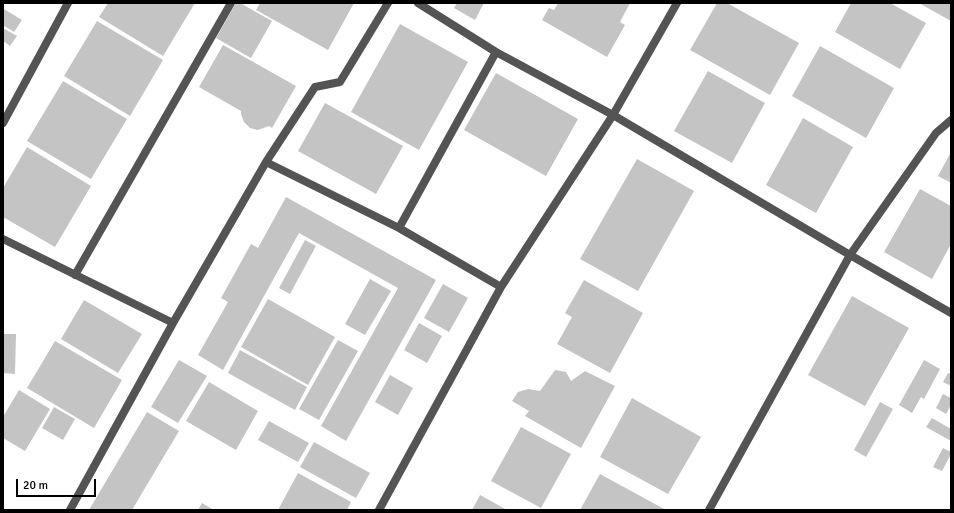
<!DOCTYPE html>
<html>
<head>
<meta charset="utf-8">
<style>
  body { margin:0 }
  #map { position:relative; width:954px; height:513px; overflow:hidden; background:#fff; font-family:Signika,sans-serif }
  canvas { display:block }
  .frame { position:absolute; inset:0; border:4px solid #000; pointer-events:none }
  .scale { position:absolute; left:16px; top:479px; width:80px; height:18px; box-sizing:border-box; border:2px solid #000; border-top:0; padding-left:5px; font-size:12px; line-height:14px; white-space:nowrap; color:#000; -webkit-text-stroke:3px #fff; paint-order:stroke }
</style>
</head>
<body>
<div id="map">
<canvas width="954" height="513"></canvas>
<div class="frame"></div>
<div class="scale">20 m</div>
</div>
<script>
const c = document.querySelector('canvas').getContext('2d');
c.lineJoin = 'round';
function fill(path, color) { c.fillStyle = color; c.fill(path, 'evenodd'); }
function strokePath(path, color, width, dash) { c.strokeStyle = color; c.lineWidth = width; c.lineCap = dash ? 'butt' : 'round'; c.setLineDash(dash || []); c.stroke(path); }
fill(new Path2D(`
  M 108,3 L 195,3 L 163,56 L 99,17 Z
  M 236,3 L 240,3 L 272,21 L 251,58 L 216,38 Z
  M 260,3 L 354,3 L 328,50 L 256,10 Z
  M 457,3 L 484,3 L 475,20 L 454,8 Z
  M 558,3 L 630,3 L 620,22 L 625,25 L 607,57 L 542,20 L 549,8 L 554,10 Z
  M 717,3 L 727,3 L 799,43 L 770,95 L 690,50 Z
  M 851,3 L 890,3 L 926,23 L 900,69 L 835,32 Z
  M 919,3 L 951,3 L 951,21 Z
  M 4,9 L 22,20 L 14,32 L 3,25 Z
  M 97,21 L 163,60 L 130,116 L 64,76 Z
  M 400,24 L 468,62 L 419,150 L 351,112 Z
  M 3,28 L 17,36 L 10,46 L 3,41 Z
  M 223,45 L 296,86 L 272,128 L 269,126 L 258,130 L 250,128 L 244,122 L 241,114 L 241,111 L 199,87 Z
  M 820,46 L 894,88 L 866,138 L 792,96 Z
  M 708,71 L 765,103 L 732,163 L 674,131 Z
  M 496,73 L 578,119 L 546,176 L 464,130 Z
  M 63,81 L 127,119 L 91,179 L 27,141 Z
  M 325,103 L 403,146 L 376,194 L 298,151 Z
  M 803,118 L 853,147 L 816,213 L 766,185 Z
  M 27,147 L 91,186 L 55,247 L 3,217 L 3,188 Z
  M 951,152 L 951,183 L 938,176 Z
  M 637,159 L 694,191 L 638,291 L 580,259 Z
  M 920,189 L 951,206 L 951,244 L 932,279 L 884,252 Z
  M 286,197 L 436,280 L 346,441 L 321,426 L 398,288 L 299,233 L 223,370 L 198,355 L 228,302 L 221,298 L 251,244 L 258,248 Z
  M 305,240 L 316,246 L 290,294 L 279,288 Z
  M 370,279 L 391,291 L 365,335 L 345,324 Z
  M 584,280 L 643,313 L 610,373 L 557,344 L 572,317 L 565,313 Z
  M 443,284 L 468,298 L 449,332 L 424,318 Z
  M 852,296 L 909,328 L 865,406 L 808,375 Z
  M 268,299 L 335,337 L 308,385 L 241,347 Z
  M 84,300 L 142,334 L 118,373 L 61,339 Z
  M 419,323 L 442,336 L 427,363 L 404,350 Z
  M 3,334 L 16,334 L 15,374 L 3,373 Z
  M 338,340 L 358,351 L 319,420 L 299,409 Z
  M 55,341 L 122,380 L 94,428 L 27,388 Z
  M 240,350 L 307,387 L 295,410 L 228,373 Z
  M 179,360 L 207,376 L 178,423 L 151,407 Z
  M 924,360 L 940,369 L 924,399 L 921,397 L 912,413 L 899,405 Z
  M 555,370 L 566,372 L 571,381 L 585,371 L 615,386 L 581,448 L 525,416 L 529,411 L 512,401 L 518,392 L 528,389 L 540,391 Z
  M 948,373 L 951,374 L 951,386 L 943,382 Z
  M 390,375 L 413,388 L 398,415 L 375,402 Z
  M 209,382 L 258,411 L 236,450 L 186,421 Z
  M 19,390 L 50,409 L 25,451 L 3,438 L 3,417 Z
  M 943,394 L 951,398 L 951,405 L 946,414 L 936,408 Z
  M 632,398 L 701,437 L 668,494 L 600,457 Z
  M 880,402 L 893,409 L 866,457 L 854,450 Z
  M 54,407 L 75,419 L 63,440 L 42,428 Z
  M 147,412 L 179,431 L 132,510 L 89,510 Z
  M 932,418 L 951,429 L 951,441 L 926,427 Z
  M 269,421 L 309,443 L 298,462 L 258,440 Z
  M 521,427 L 571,454 L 541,508 L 491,481 Z
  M 314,442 L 370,473 L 356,498 L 300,467 Z
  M 943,448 L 951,452 L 951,454 L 942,471 L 933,467 Z
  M 298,473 L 351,502 L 347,510 L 278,510 Z
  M 600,474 L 666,510 L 580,510 Z
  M 480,495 L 507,510 L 472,510 Z
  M 202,503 L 214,510 L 198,510 Z`), '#c4c4c4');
strokePath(new Path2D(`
  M 418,3 L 496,52 L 613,115 L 850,255 L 951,313
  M 3,123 L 68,3
  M 266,162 L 399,228 L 501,287
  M 399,228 L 496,52
  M 3,239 L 173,323
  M 75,275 L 231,3
  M 70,510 L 173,323 L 266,162 L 315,87 L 340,82 L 388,3
  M 379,510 L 501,287 L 613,115 L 677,3
  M 709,510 L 850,255 L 936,133 L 951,120`), '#545454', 8);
</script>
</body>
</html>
